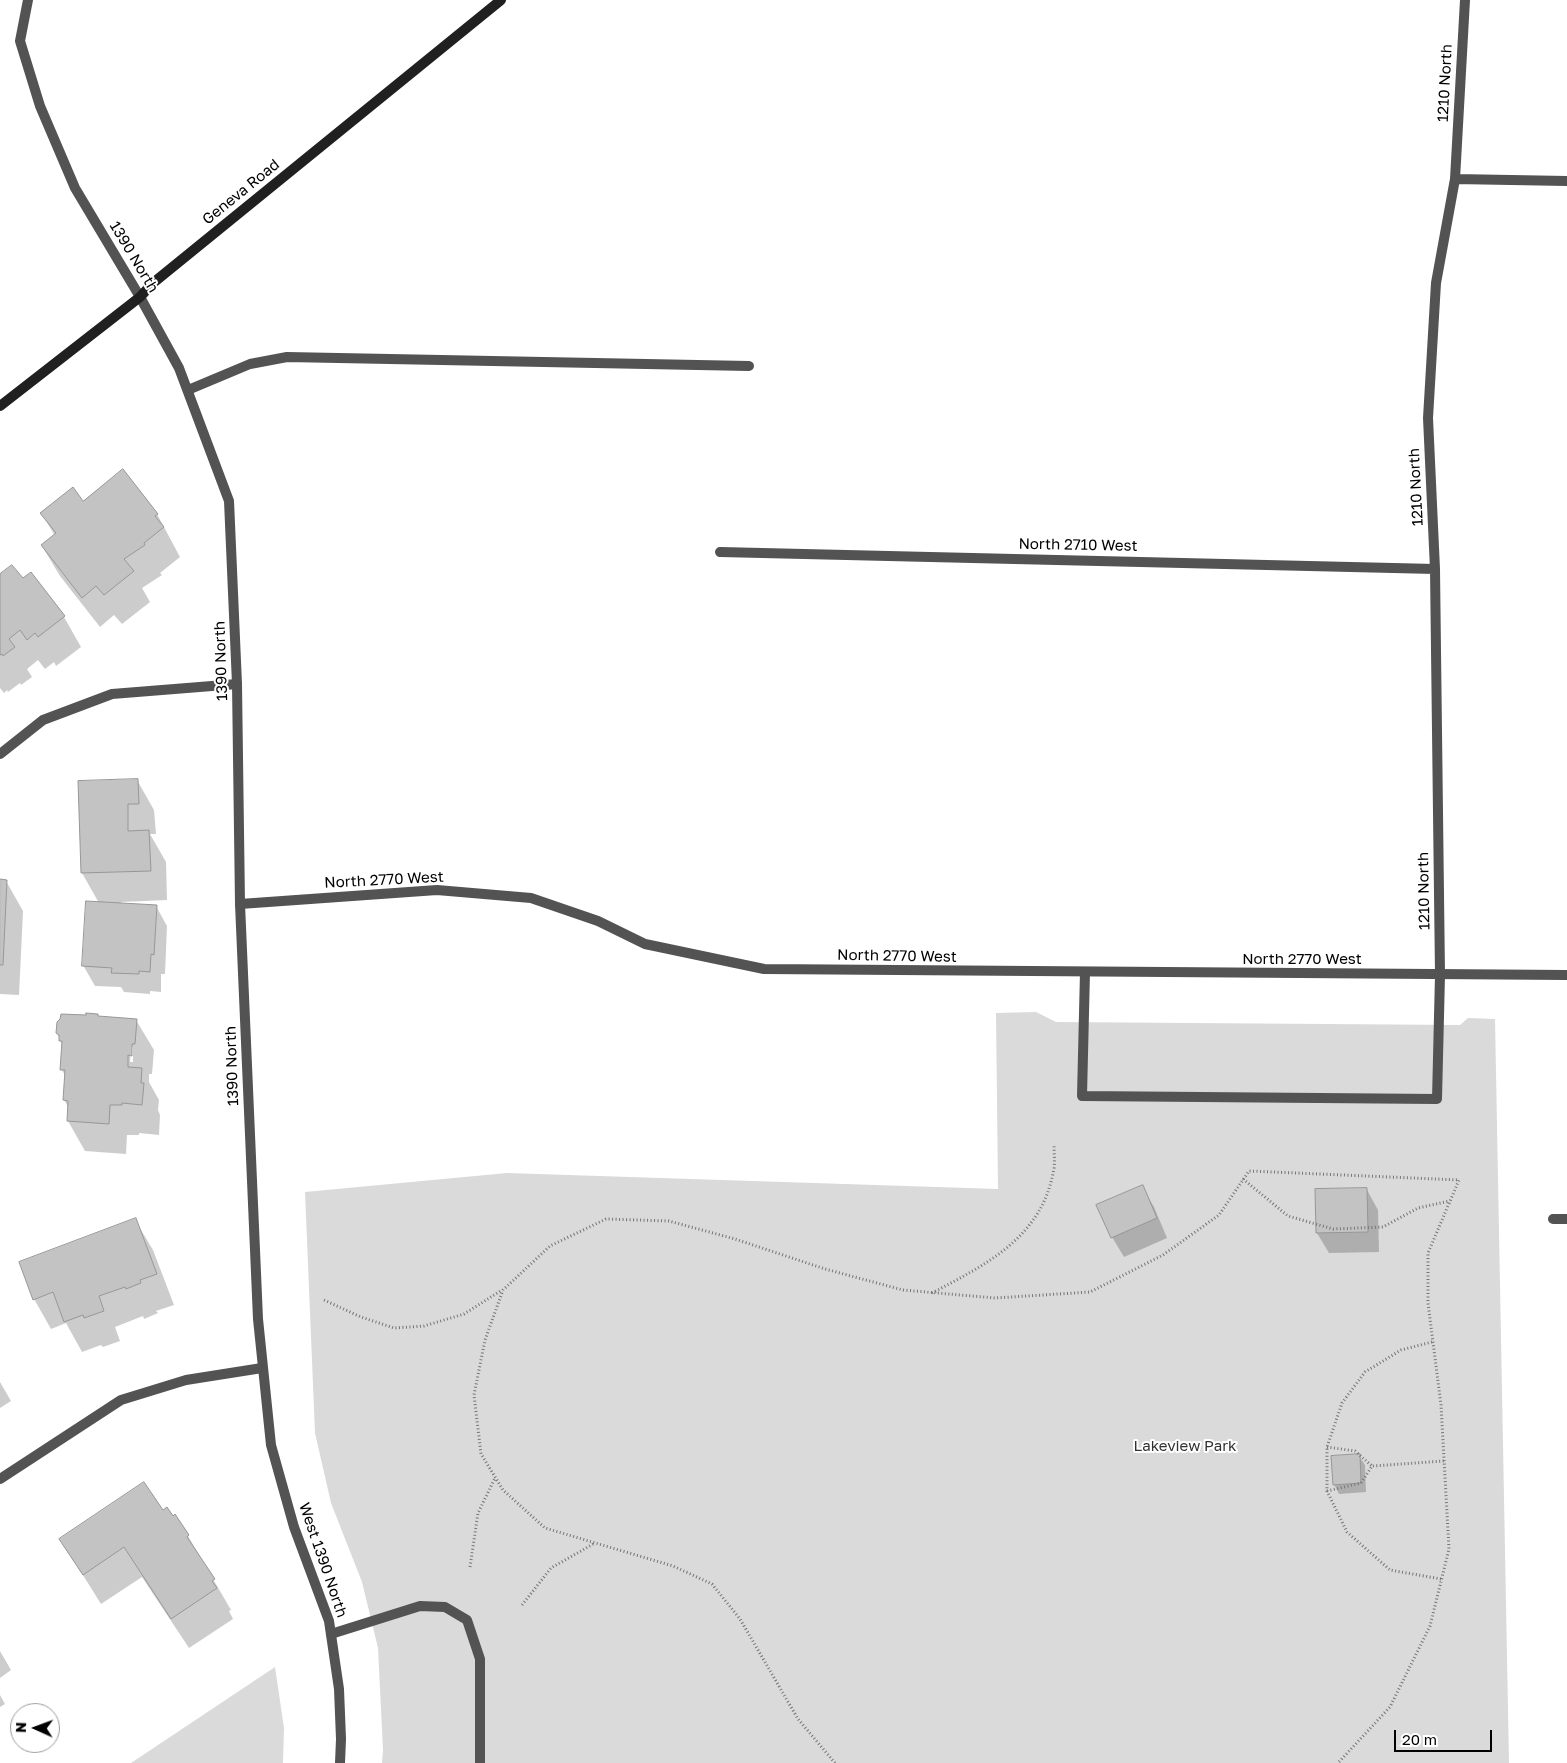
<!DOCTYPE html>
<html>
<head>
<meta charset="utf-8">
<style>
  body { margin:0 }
  #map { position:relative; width:1567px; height:1763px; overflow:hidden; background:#fff; font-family:"Golos Text",sans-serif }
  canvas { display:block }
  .north { position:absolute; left:10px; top:1703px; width:50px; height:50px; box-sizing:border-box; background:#fff; border:1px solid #999; border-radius:50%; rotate:272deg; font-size:14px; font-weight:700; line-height:20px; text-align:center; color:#000 }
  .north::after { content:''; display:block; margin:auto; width:18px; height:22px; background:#000; clip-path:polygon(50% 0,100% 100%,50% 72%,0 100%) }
  .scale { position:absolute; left:1394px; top:1730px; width:98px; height:22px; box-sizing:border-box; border:2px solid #000; border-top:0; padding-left:6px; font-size:15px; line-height:18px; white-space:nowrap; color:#000; -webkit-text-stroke:4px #fff; paint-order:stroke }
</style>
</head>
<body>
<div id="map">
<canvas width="1567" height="1763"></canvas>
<div class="north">N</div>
<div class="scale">20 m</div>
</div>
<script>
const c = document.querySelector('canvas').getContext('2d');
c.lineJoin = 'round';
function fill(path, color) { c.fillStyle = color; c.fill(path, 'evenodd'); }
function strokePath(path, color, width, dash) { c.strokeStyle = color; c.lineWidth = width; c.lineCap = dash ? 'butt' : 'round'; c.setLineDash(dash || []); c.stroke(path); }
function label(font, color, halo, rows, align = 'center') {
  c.font = font + ' "Golos Text",sans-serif'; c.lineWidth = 4; c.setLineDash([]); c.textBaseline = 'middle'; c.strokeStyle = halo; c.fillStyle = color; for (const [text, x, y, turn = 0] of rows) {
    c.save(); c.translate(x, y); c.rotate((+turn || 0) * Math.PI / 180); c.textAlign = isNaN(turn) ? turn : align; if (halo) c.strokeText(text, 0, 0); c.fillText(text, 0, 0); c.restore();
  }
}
fill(new Path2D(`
  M 1036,1012 L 1056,1022 L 1460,1025 L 1468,1018 L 1495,1019 L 1509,1763 L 382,1763 L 383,1750 L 378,1648 L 362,1582 L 331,1503 L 315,1433 L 305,1192 L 507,1173 L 998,1189 L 996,1013 Z
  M 275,1667 L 284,1728 L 283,1763 L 131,1763 Z`), '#dadada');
fill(new Path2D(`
  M 83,503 L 157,514 L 180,557 L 160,573 L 162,575 L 142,588 L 150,602 L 122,624 L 114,615 L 100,627 L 60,576 L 42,546 L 55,536 L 42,514 Z
  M 0,576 L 64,617 L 81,647 L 56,666 L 54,662 L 45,669 L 38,660 L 27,669 L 32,677 L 21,685 L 20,683 L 8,692 L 7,690 L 4,693 L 0,688 Z
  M 137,780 L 154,810 L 156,834 L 150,834 L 166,862 L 167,900 L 121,902 L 121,904 L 156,906 L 167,926 L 165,974 L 161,974 L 161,992 L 150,991 L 150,994 L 124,992 L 121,987 L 95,986 L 83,965 L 99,903 L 82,873 Z
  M 0,881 L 6,881 L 23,911 L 19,995 L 0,994 Z
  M 99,1017 L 136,1020 L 154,1050 L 152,1074 L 149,1074 L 149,1082 L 159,1100 L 158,1110 L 160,1115 L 159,1135 L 139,1133 L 139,1135 L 127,1135 L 126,1154 L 85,1151 L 68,1121 L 69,1108 L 64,1100 L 66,1077 L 62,1070 L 63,1046 L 57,1033 ZM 131,1047 L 133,1047 L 133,1062 L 130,1062 Z
  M 1142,1187 L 1154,1207 L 1167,1238 L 1124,1257 L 1112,1237 Z
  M 1367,1190 L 1378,1210 L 1379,1252 L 1329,1253 L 1317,1233 Z
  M 135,1220 L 153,1250 L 174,1305 L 156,1311 L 158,1313 L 144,1319 L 143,1316 L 115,1327 L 120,1341 L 103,1347 L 101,1345 L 82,1352 L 66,1323 L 51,1329 L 34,1299 Z
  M 0,1382 L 11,1401 L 0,1408 Z
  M 1359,1456 L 1365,1465 L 1366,1492 L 1339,1494 L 1334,1484 Z
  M 162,1511 L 172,1518 L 175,1516 L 188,1536 L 231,1610 L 229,1611 L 233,1619 L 189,1648 L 142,1577 L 101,1604 L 61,1540 Z
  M 0,1651 L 11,1670 L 0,1678 Z
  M 0,1695 L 5,1704 L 0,1707 Z`), '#0003');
const building = new Path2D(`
  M 123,469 L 158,514 L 155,516 L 164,527 L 144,543 L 145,545 L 124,559 L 134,571 L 104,595 L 96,586 L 82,598 L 41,545 L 56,533 L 40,513 L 73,487 L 83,501 Z
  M 12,565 L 23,578 L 31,572 L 65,616 L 38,637 L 35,633 L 27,640 L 20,630 L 9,639 L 15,647 L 3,656 L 2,654 L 0,655 L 0,574 Z
  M 138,779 L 139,804 L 128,804 L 128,831 L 149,830 L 151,871 L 81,873 L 78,781 Z
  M 0,879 L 7,880 L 3,965 L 0,965 Z
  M 86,901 L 157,905 L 154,955 L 151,954 L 150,972 L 139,971 L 139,974 L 111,973 L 112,968 L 82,966 Z
  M 86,1013 L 98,1014 L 98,1016 L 137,1019 L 135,1044 L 132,1044 L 132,1056 L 128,1055 L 128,1067 L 142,1068 L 141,1083 L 144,1083 L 142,1105 L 122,1103 L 122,1105 L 110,1105 L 109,1124 L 67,1121 L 68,1101 L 63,1100 L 65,1070 L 60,1070 L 62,1041 L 59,1041 L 59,1035 L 56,1033 L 57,1022 L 60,1019 L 61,1014 L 86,1015 Z
  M 1143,1185 L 1157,1218 L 1111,1238 L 1096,1205 Z
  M 1367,1188 L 1368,1232 L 1316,1233 L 1315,1189 Z
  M 136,1218 L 157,1274 L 140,1280 L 141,1283 L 126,1289 L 125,1287 L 99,1296 L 104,1311 L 84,1318 L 83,1315 L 64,1322 L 53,1292 L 33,1300 L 19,1262 Z
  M 1360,1454 L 1361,1483 L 1333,1485 L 1331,1456 Z
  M 144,1482 L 163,1510 L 167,1507 L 173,1516 L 175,1514 L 189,1535 L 187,1537 L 215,1579 L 212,1581 L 217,1588 L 171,1619 L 124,1547 L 83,1575 L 59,1539 Z`);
fill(building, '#c3c3c3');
strokePath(building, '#979797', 1);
strokePath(new Path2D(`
  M 1243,1179 L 1288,1216 L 1333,1229 L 1383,1227 L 1418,1208 L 1450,1201
  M 932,1293 C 987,1264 1043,1237 1054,1168 C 1055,1160 1054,1152 1054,1145
  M 324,1300 L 361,1317 L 394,1328 L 424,1326 L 464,1314 L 502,1290
  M 1432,1342 L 1401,1350 L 1365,1372 L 1342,1403 L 1327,1447 L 1327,1491 L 1347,1532 L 1390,1570 L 1441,1579
  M 1327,1447 L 1355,1451 L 1372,1466
  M 1327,1491 L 1361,1483 L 1372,1466 L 1444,1461
  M 470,1567 L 478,1513 L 495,1478
  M 522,1605 L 551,1568 L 595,1543
  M 835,1763 L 798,1719 L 740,1619 L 712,1584 L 673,1566 L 545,1528 L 503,1490 L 481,1454 L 474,1395 L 485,1340 L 503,1290 L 550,1246 L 606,1219 L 669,1221 L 735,1239 L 825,1269 L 903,1290 L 995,1298 L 1090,1292 L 1163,1255 L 1219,1215 L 1249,1171 L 1459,1180 L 1428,1253 L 1428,1303 L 1441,1405 L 1449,1549 L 1430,1626 L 1390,1707 L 1338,1763`), '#757575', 3, [1, 2.5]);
strokePath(new Path2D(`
  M 188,390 L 250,364 L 287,357 L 749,366
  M 1085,972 L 1082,1096 L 1437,1099 L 1440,975
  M 331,1634 L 420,1606 L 445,1607 L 467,1620 L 480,1659 L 480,1763`), '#535353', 10);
strokePath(new Path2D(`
  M 28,0 L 20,41 L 40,106 L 75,188 L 140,297
  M 1455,179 L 1567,181
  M 720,552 L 1435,569
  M 0,754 L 43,720 L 112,694 L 237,684
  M 240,904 L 437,890 L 531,898 L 598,921 L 645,944 L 764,969 L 1567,975
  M 1440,975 L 1435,569 L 1428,418 L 1436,283 L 1455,179 L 1465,0
  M 1553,1219 L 1567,1219
  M 0,1479 L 121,1400 L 186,1380 L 262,1368`), '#535353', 10);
strokePath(new Path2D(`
  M 140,297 L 179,368 L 229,501 L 237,684 L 240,904 L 258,1319 L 271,1445 L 294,1527 L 329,1621 L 339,1689 L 341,1739 L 340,1763`), '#535353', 10);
strokePath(new Path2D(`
  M 0,406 L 140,297 L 153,283 L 501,0`), '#202020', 10);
label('15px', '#000', '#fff', [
  ["1210 North",1445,83,-87],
  ["Geneva Road",241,192,-39],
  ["1390 North",134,257,59],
  ["1210 North",1416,487,-93],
  ["North 2710 West",1078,545,1],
  ["1390 North",221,661,-92],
  ["North 2770 West",384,880,-3],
  ["1210 North",1424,891,-91],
  ["North 2770 West",897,956,1],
  ["North 2770 West",1302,959],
  ["1390 North",232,1066,-92],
  ["West 1390 North",323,1560,71]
]);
label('15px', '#313131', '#fff', [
  ["Lakeview Park",1185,1446]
]);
</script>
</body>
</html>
